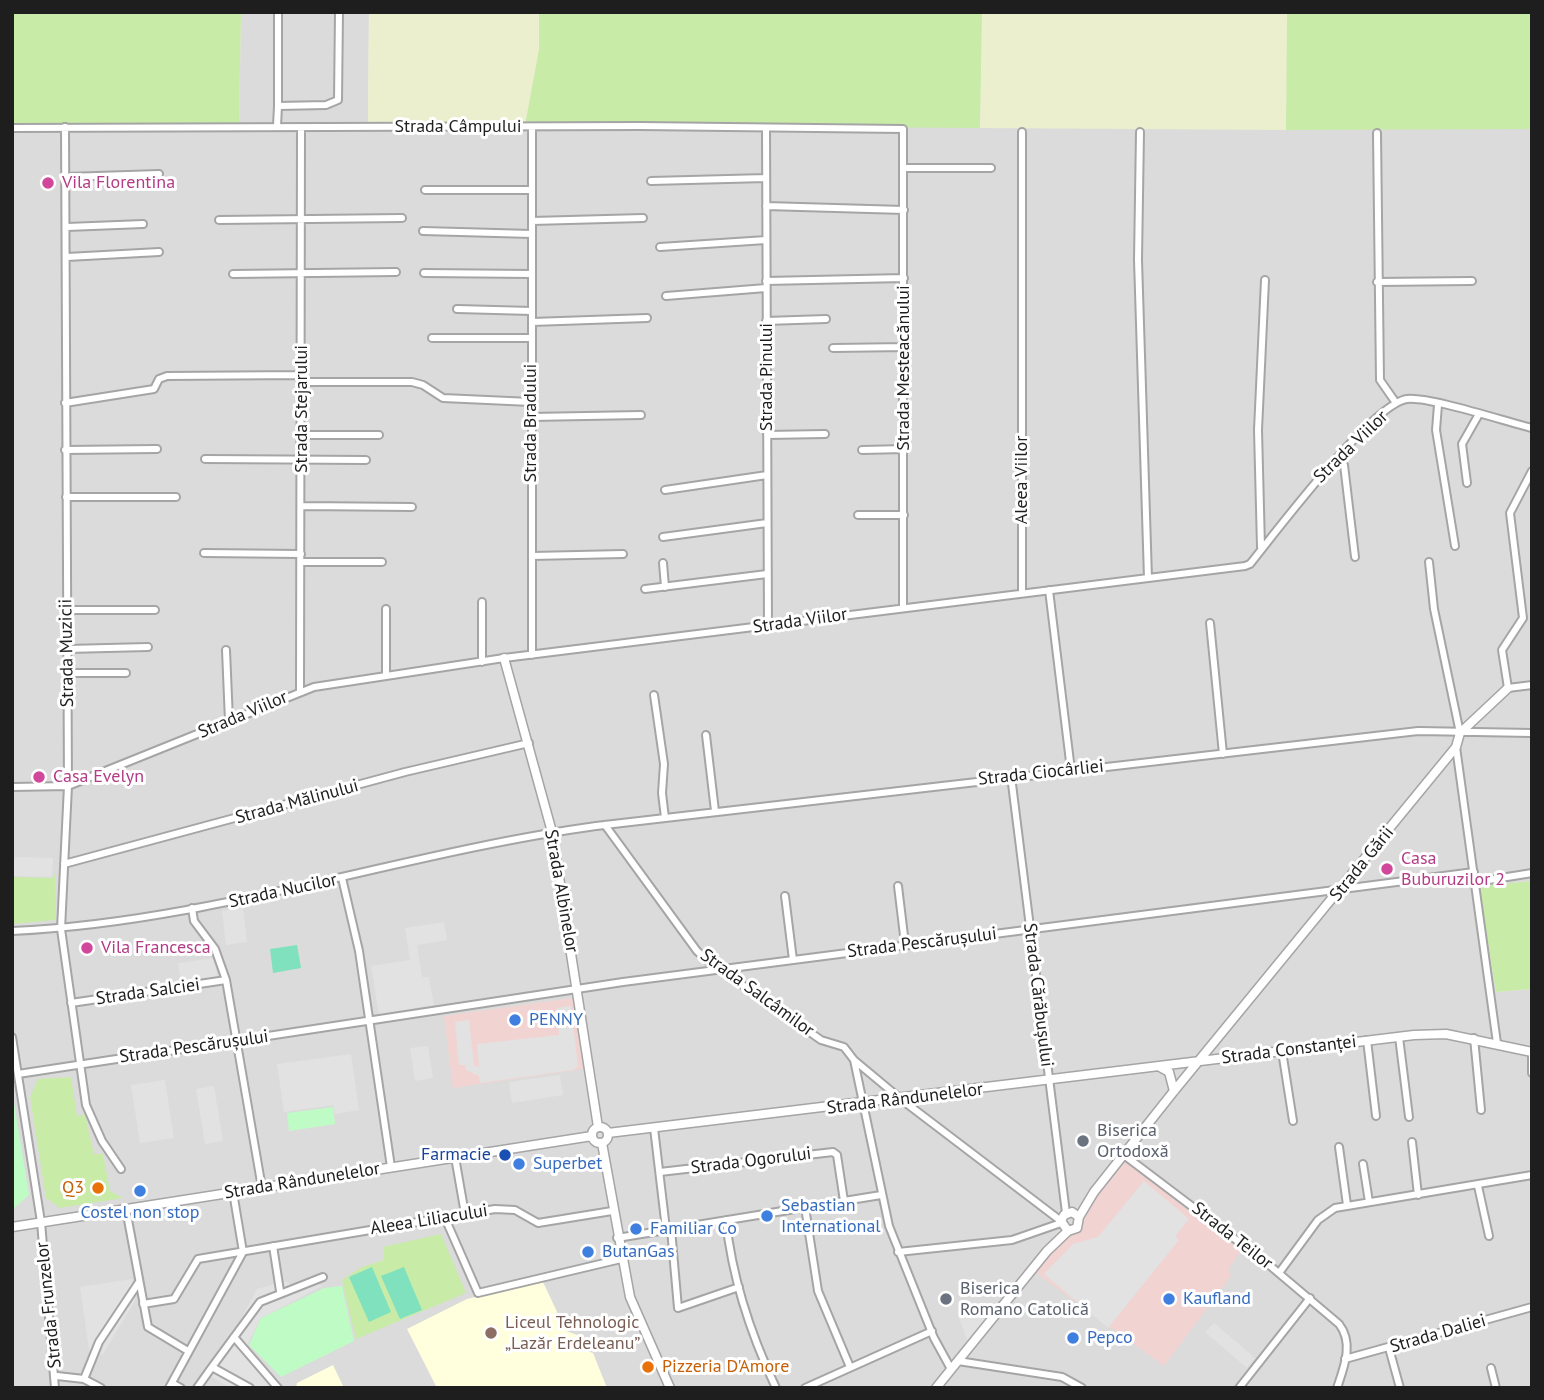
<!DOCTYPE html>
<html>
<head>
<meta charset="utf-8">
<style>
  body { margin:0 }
  #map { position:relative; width:1544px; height:1400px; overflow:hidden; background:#efece4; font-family:"PT Sans",sans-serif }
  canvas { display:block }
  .frame { position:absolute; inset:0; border:14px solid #1e1e1e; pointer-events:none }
</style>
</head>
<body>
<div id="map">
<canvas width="1544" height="1400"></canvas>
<div class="frame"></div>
</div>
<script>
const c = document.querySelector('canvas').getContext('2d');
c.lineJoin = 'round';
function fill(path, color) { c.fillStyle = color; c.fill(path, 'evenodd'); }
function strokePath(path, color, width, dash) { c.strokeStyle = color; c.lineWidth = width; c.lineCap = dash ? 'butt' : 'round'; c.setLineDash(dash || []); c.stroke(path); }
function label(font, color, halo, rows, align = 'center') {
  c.font = font + ' "PT Sans",sans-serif'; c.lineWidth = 6; c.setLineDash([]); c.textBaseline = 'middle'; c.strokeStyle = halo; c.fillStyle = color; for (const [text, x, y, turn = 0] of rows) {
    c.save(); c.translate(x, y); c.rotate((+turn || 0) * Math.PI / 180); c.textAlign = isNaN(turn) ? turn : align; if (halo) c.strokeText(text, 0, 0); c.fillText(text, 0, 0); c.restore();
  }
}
fill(new Path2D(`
  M 241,12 L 369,12 L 368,124 L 1532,129 L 1532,881 L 1479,886 L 1496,992 L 1532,989 L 1532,1388 L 12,1388 L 12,124 L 239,124 Z`), '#dcdbdb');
fill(new Path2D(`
  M 573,998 L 583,1069 L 453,1088 L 444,1016 Z
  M 1121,1159 L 1243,1248 L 1229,1268 L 1231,1276 L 1164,1366 L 1036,1273 Z`), '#f1d4d2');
fill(new Path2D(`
  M 543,1282 L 566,1331 L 580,1336 L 587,1351 L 593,1353 L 607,1388 L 437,1388 L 407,1329 L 467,1299 Z
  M 333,1365 L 344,1388 L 296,1388 L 297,1383 Z`), '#ffd');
fill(new Path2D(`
  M 369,12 L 539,12 L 539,49 L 525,125 L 368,124 Z
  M 982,12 L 1287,12 L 1286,130 L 980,128 Z`), '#ecefce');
fill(new Path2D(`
  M 12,12 L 241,12 L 239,124 L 12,124 Z
  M 539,12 L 982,12 L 980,128 L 525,125 L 539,49 Z
  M 1287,12 L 1532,12 L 1532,129 L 1286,130 Z
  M 55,873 L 56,920 L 12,924 L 12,877 L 53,878 Z
  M 1532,881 L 1532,989 L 1496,992 L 1479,886 Z
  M 71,1077 L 77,1116 L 85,1115 L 94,1154 L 103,1154 L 110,1191 L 123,1198 L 60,1208 L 46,1198 L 30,1097 L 38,1079 Z
  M 441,1234 L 466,1293 L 356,1339 L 342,1280 L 362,1267 L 384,1260 L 383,1247 Z`), '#c8eba8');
fill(new Path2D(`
  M 12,1090 L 29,1195 L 12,1210 Z
  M 333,1107 L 335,1124 L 289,1131 L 287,1113 Z
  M 342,1286 L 354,1341 L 281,1377 L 249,1345 L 261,1318 L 324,1288 Z`), '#bffbc5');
fill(new Path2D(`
  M 297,945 L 301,968 L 273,973 L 270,949 Z
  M 372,1267 L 391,1312 L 369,1322 L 349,1277 Z
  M 404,1267 L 422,1310 L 400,1319 L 381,1276 Z`), '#7fe1bd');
fill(new Path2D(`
  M 12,857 L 53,858 L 52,877 L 12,876 Z
  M 243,908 L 247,942 L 226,945 L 222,911 Z
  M 444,922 L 447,940 L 417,945 L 422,977 L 429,977 L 434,1005 L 379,1014 L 371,966 L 410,960 L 405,928 Z
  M 214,958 L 217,977 L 181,982 L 178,963 Z
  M 571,1006 L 578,1067 L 572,1070 L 480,1083 L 479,1076 L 466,1070 L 465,1065 L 459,1065 L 455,1022 L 469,1020 L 474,1065 L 479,1067 L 477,1044 L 559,1035 L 557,1008 Z
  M 428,1046 L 433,1078 L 415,1081 L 410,1048 Z
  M 351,1054 L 359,1110 L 335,1114 L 333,1105 L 284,1112 L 277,1064 Z
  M 560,1075 L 563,1095 L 512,1103 L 509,1082 Z
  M 165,1080 L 174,1138 L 140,1143 L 131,1085 Z
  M 214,1086 L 223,1141 L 205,1144 L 196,1089 Z
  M 1144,1181 L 1189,1219 L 1175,1236 L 1179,1240 L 1108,1328 L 1044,1274 L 1073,1244 L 1098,1237 Z
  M 132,1279 L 135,1301 L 103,1354 L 90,1356 L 80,1287 Z
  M 286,1281 L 290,1284 L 324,1285 L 261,1318 L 247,1345 L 285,1388 L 231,1388 L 210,1376 L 257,1289 Z
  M 991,1304 L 994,1310 L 968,1342 L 959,1318 Z
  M 1214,1323 L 1255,1358 L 1247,1368 L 1205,1332 Z`), '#e2e2e2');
const minor = new Path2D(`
  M 278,106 L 278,12
  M 277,126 L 278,106 L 326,105 L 338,100 L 339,12
  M 65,127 L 68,786 L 61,929 L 86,1105 L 102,1141 L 121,1169
  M 12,128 L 640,126 L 903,129 L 903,607
  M 766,129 L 768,626
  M 1022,132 L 1022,593
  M 1140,132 L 1138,260 L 1148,578
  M 1377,133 L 1380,380 L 1396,403
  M 904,168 L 991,168
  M 66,177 L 159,174
  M 651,181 L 766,178
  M 425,190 L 532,190
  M 766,206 L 904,210
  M 219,220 L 402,218
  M 532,221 L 643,218
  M 67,227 L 143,224
  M 423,231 L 532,234
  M 660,247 L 766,240
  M 67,257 L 159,252
  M 424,273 L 532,274
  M 233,274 L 396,272
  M 766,281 L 904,278
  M 1377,282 L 1472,281
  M 666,296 L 766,288
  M 457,309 L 532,311
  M 766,321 L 826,319
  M 532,322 L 647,318
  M 432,338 L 532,338
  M 833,348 L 905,347
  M 301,382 L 412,382 L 423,385 L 443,398 L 531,402
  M 65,403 L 154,389 L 159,379 L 167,376 L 301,375
  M 1438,405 L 1436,430 L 1455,546
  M 531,417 L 641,415
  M 302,435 L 379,435
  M 767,435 L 825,434
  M 65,450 L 157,449
  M 862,450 L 905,449
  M 1338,457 L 1344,465 L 1355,557
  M 205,459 L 366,460
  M 1532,471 L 1510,513 L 1523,618 L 1502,650 L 1508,688 L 1532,685
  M 1467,483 L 1462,444 L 1479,414
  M 665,490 L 767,475
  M 66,497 L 176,497
  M 302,506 L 412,507
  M 858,515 L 904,515
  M 663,537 L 767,523
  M 1261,547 L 1258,430 L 1265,280
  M 204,553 L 301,554
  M 532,556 L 623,554
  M 301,562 L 382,562
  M 1429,562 L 1434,609 L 1460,733
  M 663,563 L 665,587
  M 645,589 L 767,574
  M 1049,590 L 1071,770
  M 386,609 L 386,676
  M 66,610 L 155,610
  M 1210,623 L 1223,754
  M 67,649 L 148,647
  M 226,650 L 229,721
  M 532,655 L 532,127
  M 482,662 L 482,602
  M 67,673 L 126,673
  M 300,691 L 301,127
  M 654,695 L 664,764 L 662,793 L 665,818
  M 706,735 L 715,811
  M 1456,747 L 1497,1043
  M 1011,776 L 1066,1213
  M 12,787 L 68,786 L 314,687 L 504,658 L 1245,566 L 1250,564 C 1275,533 1372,404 1407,399 C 1428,396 1507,422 1532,428
  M 605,825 L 697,951 L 708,961 L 821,1040 L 844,1047 L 854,1060 L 902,1100 L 1061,1221
  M 64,864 L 405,772 L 529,743
  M 342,878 L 359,951 L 391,1167
  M 1476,882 L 1532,873
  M 898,886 L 905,944
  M 785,896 L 793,960
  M 192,908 L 194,921 L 215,949 L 226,980 L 262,1188
  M 12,931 C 211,922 400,853 596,826 L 1418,731 L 1532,733
  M 71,1003 L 226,980
  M 12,1037 L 41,1222 L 55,1388
  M 1399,1037 L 1409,1117
  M 1474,1038 L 1481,1110
  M 1367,1040 L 1376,1116
  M 1282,1051 L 1293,1121
  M 1532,1056 L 1532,1073
  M 854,1060 L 889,1226 L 934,1338 L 951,1369
  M 18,1074 L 623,982 L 1474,872
  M 654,1128 L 666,1229
  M 1412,1142 L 1418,1195
  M 1339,1147 L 1347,1205
  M 1124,1155 L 1268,1264 L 1339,1324 C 1354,1343 1344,1367 1337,1388
  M 455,1157 L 465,1214
  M 1363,1164 L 1369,1202
  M 660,1172 L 833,1152 L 837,1155 L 844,1201
  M 1478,1186 L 1489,1236
  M 233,1192 L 243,1252
  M 805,1207 L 818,1291 L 850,1367
  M 126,1209 L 148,1327 L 188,1351
  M 445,1218 L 478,1293 L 621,1259
  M 726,1220 C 732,1278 751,1335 776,1388
  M 671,1229 L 678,1308 L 739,1287
  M 617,1238 L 881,1195
  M 273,1246 L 280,1291
  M 898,1252 L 1012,1240 L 1061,1223
  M 1279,1273 L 1318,1220 L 1335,1208 L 1532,1175
  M 143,1304 L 174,1299 L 198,1259 L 495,1209 L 515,1210 L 538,1223 L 612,1211
  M 234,1337 L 278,1388
  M 1389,1348 L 1400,1388
  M 1345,1359 L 1532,1307
  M 958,1361 L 1062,1377 L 1082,1388
  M 212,1367 L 260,1302 L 323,1277
  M 1491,1368 L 1496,1388
  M 57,1376 L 84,1379 L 101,1388
  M 84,1379 L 99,1342 L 139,1282
  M 172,1383 L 181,1388
  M 169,1388 L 243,1252
  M 197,1388 L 212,1367 L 250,1388
  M 805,1388 L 932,1331
  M 1239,1388 L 1310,1298`);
const tertiary = new Path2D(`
  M 504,658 L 552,832 L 598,1127
  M 1160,1067 L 1169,1072 L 1174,1091
  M592 1135a8 8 0 1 1 16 0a8 8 0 1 1-16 0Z
  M 608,1133 L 1414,1035 L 1446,1034 L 1532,1052
  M 602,1143 L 630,1297 L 670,1388
  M 1079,1217 L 1094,1192 L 1174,1091 L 1456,747 L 1460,733 L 1508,688
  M 12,1227 L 592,1136
  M 936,1388 L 1047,1251 L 1068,1231 L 1077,1228 L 1079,1217 L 1072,1212 L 1064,1215 L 1061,1221 L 1068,1231`);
strokePath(minor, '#a5a5a5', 10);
strokePath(tertiary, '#a5a5a5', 11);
strokePath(minor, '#fff', 6);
strokePath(tertiary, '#fff', 8);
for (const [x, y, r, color] of [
  [48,183,7,"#d1479c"],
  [39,777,7,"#d1479c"],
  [1387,869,7,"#d1479c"],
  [87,948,7,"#d1479c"],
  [515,1020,7,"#3f7fe0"],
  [1083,1141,7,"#6b7280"],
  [505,1155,7,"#1a4fb4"],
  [519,1164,7,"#3f7fe0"],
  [98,1188,7,"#e8710a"],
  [140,1191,7,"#3f7fe0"],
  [767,1216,7,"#3f7fe0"],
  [636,1229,7,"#3f7fe0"],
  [588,1252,7,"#3f7fe0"],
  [946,1299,7,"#6b7280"],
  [1169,1299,7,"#3f7fe0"],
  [491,1333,7,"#8d6e63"],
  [1073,1338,7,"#3f7fe0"],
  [648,1367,7,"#e8710a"]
]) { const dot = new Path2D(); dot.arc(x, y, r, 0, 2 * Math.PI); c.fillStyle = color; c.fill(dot); strokePath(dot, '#fff', 2.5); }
label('18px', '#1e1e1e', '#fff', [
  ["Strada Câmpului",458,127],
  ["Strada Mesteacănului",904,368,-90],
  ["Strada Pinului",767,377,-90],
  ["Strada Stejarului",302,409,-90],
  ["Strada Bradului",531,423,-90],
  ["Strada Viilor",1351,447,-44],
  ["Aleea Viilor",1022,480,-90],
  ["Strada Viilor",800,621,-8],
  ["Strada Muzicii",67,653,-91],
  ["Strada Viilor",243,715,-23],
  ["Strada Ciocârliei",1041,773,-6],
  ["Strada Mălinului",297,802,-15],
  ["Strada Gării",1362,864,-51],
  ["Strada Nucilor",283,891,-12],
  ["Strada Albinelor",561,891,80],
  ["Strada Pescărușului",922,943,-7],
  ["Strada Salciei",148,992,-8],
  ["Strada Salcâmilor",757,993,36],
  ["Strada Cărăbușului",1038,995,83],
  ["Strada Pescărușului",194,1047,-8],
  ["Strada Constanței",1289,1050,-7],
  ["Strada Rândunelelor",905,1099,-7],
  ["Strada Ogorului",751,1161,-7],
  ["Strada Rândunelelor",302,1181,-9],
  ["Aleea Liliacului",429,1220,-9],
  ["Strada Teilor",1232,1236,38],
  ["Strada Frunzelor",49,1305,-96],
  ["Strada Daliei",1438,1334,-16]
]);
label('18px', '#b23c85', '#fff', [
  ["Vila Florentina",62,183],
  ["Casa Evelyn",53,777],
  ["Casa",1401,859],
  ["Buburuzilor 2",1401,880],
  ["Vila Francesca",101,948]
], 'left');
label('18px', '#366cbe', '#fff', [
  ["PENNY",529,1020],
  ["Superbet",533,1164],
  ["Sebastian",781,1206],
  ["International",781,1227],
  ["Costel non stop",140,1213,"center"],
  ["Familiar Co",650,1229],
  ["ButanGas",602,1252],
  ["Kaufland",1183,1299],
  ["Pepco",1087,1338]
], 'left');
label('18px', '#5b616d', '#fff', [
  ["Biserica",1097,1131],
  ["Ortodoxă",1097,1152],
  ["Biserica",960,1289],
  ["Romano Catolică",960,1310]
], 'left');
label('18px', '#164399', '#fff', [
  ["Farmacie",491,1155]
], 'right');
label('18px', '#c56008', '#fff', [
  ["Q3",84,1188],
  ["Pizzeria D'Amore",662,1367,"left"]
], 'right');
label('18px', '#785e54', '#fff', [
  ["Liceul Tehnologic",505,1323],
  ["„Lazăr Erdeleanu”",505,1344]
], 'left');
</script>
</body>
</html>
